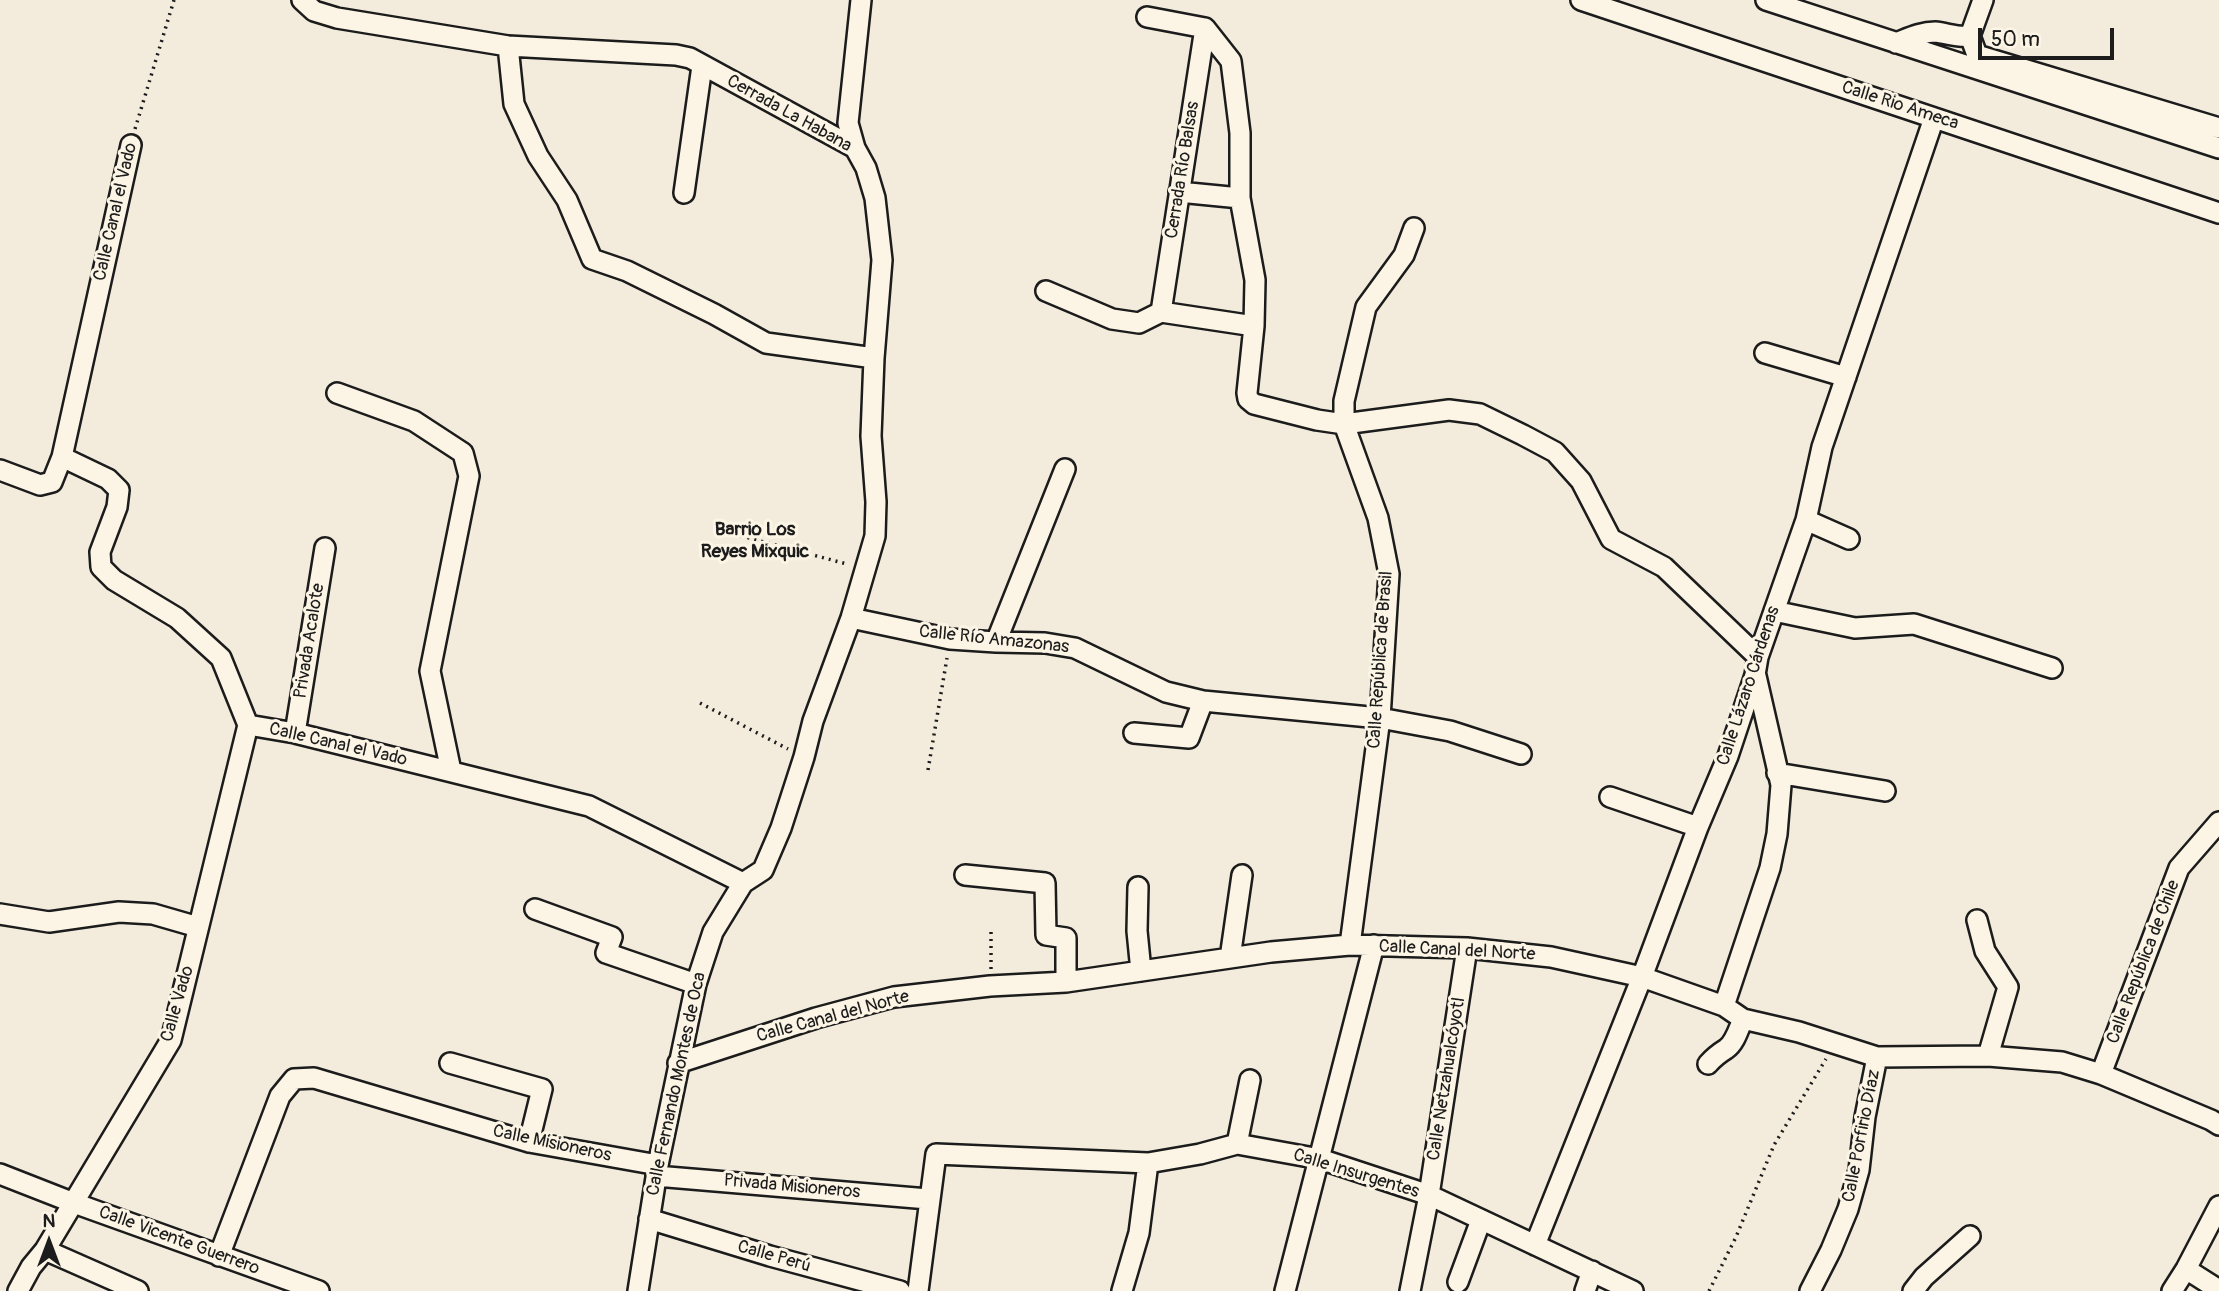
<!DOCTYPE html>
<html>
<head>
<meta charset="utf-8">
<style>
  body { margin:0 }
  #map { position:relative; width:2219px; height:1291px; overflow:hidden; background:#f3ecdd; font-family:Pangolin,sans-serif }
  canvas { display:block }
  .north { position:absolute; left:14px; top:1207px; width:70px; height:70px; -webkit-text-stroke:5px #fcf5e5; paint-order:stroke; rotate:0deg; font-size:19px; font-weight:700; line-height:28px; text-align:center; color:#1c1c1c }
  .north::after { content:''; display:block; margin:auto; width:24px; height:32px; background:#1c1c1c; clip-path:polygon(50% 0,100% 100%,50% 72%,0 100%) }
  .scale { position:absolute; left:1978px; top:28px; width:136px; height:32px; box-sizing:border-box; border:4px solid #1c1c1c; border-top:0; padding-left:9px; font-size:21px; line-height:24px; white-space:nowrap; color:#1c1c1c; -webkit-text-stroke:5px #fcf5e5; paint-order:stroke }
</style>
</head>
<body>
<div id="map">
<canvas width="2219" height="1291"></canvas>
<div class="north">N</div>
<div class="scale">50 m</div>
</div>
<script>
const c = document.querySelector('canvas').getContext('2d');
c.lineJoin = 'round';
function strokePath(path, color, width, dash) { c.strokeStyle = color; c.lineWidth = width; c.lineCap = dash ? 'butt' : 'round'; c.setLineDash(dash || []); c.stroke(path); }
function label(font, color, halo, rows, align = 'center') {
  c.font = font + ' Pangolin,sans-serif'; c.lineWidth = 6; c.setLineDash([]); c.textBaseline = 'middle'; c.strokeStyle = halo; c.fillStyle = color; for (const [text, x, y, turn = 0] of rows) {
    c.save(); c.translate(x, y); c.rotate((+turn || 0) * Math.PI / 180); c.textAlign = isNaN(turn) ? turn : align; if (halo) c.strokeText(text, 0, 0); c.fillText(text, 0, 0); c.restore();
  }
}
const minor = new Path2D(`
  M 302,0 L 314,11 L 337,18 L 508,46 L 676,55 L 690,58 L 855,148
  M 1581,0 L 2219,213
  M 1766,0 L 2219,148
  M 1147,17 L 1205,28 L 1231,61 L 1240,133 L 1240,198 L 1255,280 L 1254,326 L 1247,393 L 1248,399 L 1254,404 L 1317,420 L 1344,424 L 1449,410 L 1480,414 L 1523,435 L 1555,452 L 1581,481 L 1611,539 L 1664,567 L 1758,657
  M 1970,36 L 1977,55 L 2219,128
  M 1896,43 C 1909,38 1921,32 1935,32 C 1947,33 1958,38 1970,36 L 1983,0
  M 508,46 L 514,104 L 538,156 L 567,200 L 592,259 L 627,271 L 714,314 L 766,343 L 874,358
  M 1179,192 L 1240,198
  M 684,193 L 702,66
  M 1046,291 L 1112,319 L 1139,323 L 1161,312 L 1254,326
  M 1161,312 L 1205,28
  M 1765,353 L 1846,377
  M 337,393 L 414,421 L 463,453 L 469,476 L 430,671 L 451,771
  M 62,457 L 108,479 L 119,490 L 117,507 L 100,552 L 101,567 L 114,580 L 177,618 L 221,658 L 248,725 L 295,733 L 589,806 L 743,883
  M 0,470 L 40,485 L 52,482 L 62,457 L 131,145
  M 1806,520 L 1849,539
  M 1774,611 L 1855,628 L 1914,624 L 2052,668
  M 851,618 L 950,639 L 996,642 L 1045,643 L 1075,648 L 1166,692 L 1203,701 L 1380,718 L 1450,731 L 1521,754
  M 996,642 L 1065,469
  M 295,733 L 325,548
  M 1134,733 L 1189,738 L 1203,701
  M 1777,773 L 1885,791
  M 1610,797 L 1698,827
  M 965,875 L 1045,883 L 1046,935 L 1066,938 L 1066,982
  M 1138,887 L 1137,931 L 1141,971
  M 535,909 L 612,937 L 606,953 L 696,984
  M 0,914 L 49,922 L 119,912 L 153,914 L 198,927
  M 1977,920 L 1985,951 L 2008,987 L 1988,1056
  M 1350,945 L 1380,718 L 1389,574 L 1378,518 L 1344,424 L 1344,401 L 1366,307 L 1404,255 L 1414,228
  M 1230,958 L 1242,875
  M 1724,1006 L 1770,868 L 1777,834 L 1781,785 L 1756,676
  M 450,1063 L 542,1089 L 529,1142
  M 678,1063 L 816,1018 L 894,997 L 990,986 L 1066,982 L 1271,952 L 1350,945 L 1467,948 L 1551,957 L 1642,977 L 1724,1006 L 1743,1019 L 1799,1032 L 1877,1057 L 1988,1056 L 2062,1062 L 2101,1074 L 2211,1120 L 2219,1125
  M 1708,1064 C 1714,1057 1718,1054 1726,1049 C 1735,1043 1739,1028 1743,1019
  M 2101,1074 L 2179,868 L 2219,822
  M 1237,1144 L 1250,1080
  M 0,1174 L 74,1203 L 319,1291
  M 656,1176 L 928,1199
  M 649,1219 L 770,1256 L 900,1291
  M 1535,1245 L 1642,977 L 1698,827 L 1728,756 L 1755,675 L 1758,657 L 1806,520 L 1822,447 L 1934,118
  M 45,1250 L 138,1291
  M 219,1256 L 280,1096 L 294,1079 L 314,1078 L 529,1142 L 658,1165
  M 2186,1269 L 2219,1290
  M 1458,1282 L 1481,1220
  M 18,1291 L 31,1267 L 45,1250 L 171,1040 L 248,725
  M 638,1291 L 658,1165 L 696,984 L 713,932 L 743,883 L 763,870 L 781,828 L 804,757 L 813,721 L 851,618 L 875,536 L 876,502 L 871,436 L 874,358 L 882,260 L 875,198 L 866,168 L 855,148 L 848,123 L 861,0
  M 918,1291 L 936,1154 L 1148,1163 L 1200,1154 L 1237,1144 L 1320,1159 L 1429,1195 L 1633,1291
  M 1122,1291 L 1139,1233 L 1148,1163
  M 1285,1291 L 1374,945
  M 1410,1291 L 1429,1195 L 1467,948
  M 1585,1291 L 1592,1271
  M 1810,1291 L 1831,1250 L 1848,1209 L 1859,1170 L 1865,1117 L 1877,1057
  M 1913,1291 L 1924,1277 L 1970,1236
  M 2172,1291 L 2186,1269 L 2219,1206`);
strokePath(minor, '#1c1c1c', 24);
strokePath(new Path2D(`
  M 135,129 L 174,0
  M 734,534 L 847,564
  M 700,703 L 788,749
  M 928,770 L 947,658
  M 991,969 L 991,932
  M 1709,1291 L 1736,1237 L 1774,1145 L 1826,1059`), '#1c1c1c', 3.5, [2, 5]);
strokePath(minor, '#fcf5e5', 19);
label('18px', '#1c1c1c', '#fcf5e5', [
  ["Calle Rio Ameca",1900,106,18],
  ["Cerrada La Habana",789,114,29],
  ["Cerrada Río Balsas",1183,170,-81],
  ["Calle Canal el Vado",116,212,-77],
  ["Calle Río Amazonas",994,640,6],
  ["Privada Acalote",310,641,-81],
  ["Calle República de Brasil",1381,660,-86],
  ["Calle Lázaro Cárdenas",1749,686,-72],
  ["Calle Canal el Vado",338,745,13],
  ["Calle Canal del Norte",1457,951,3],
  ["Calle República de Chile",2144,962,-69],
  ["Calle Vado",178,1004,-74],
  ["Calle Canal del Norte",833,1017,-15],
  ["Calle Netzahualcóyotl",1447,1079,-81],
  ["Calle Fernando Montes de Oca",677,1084,-78],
  ["Calle Porfirio Díaz",1862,1136,-79],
  ["Calle Misioneros",552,1144,12],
  ["Calle Insurgentes",1356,1174,17],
  ["Privada Misioneros",792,1187,5],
  ["Calle Vicente Guerrero",179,1241,20],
  ["Calle Perú",774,1257,16]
]);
label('bold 19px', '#1c1c1c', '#fcf5e5', [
  ["Barrio Los",755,530],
  ["Reyes Mixquic",755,552]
]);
</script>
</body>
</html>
